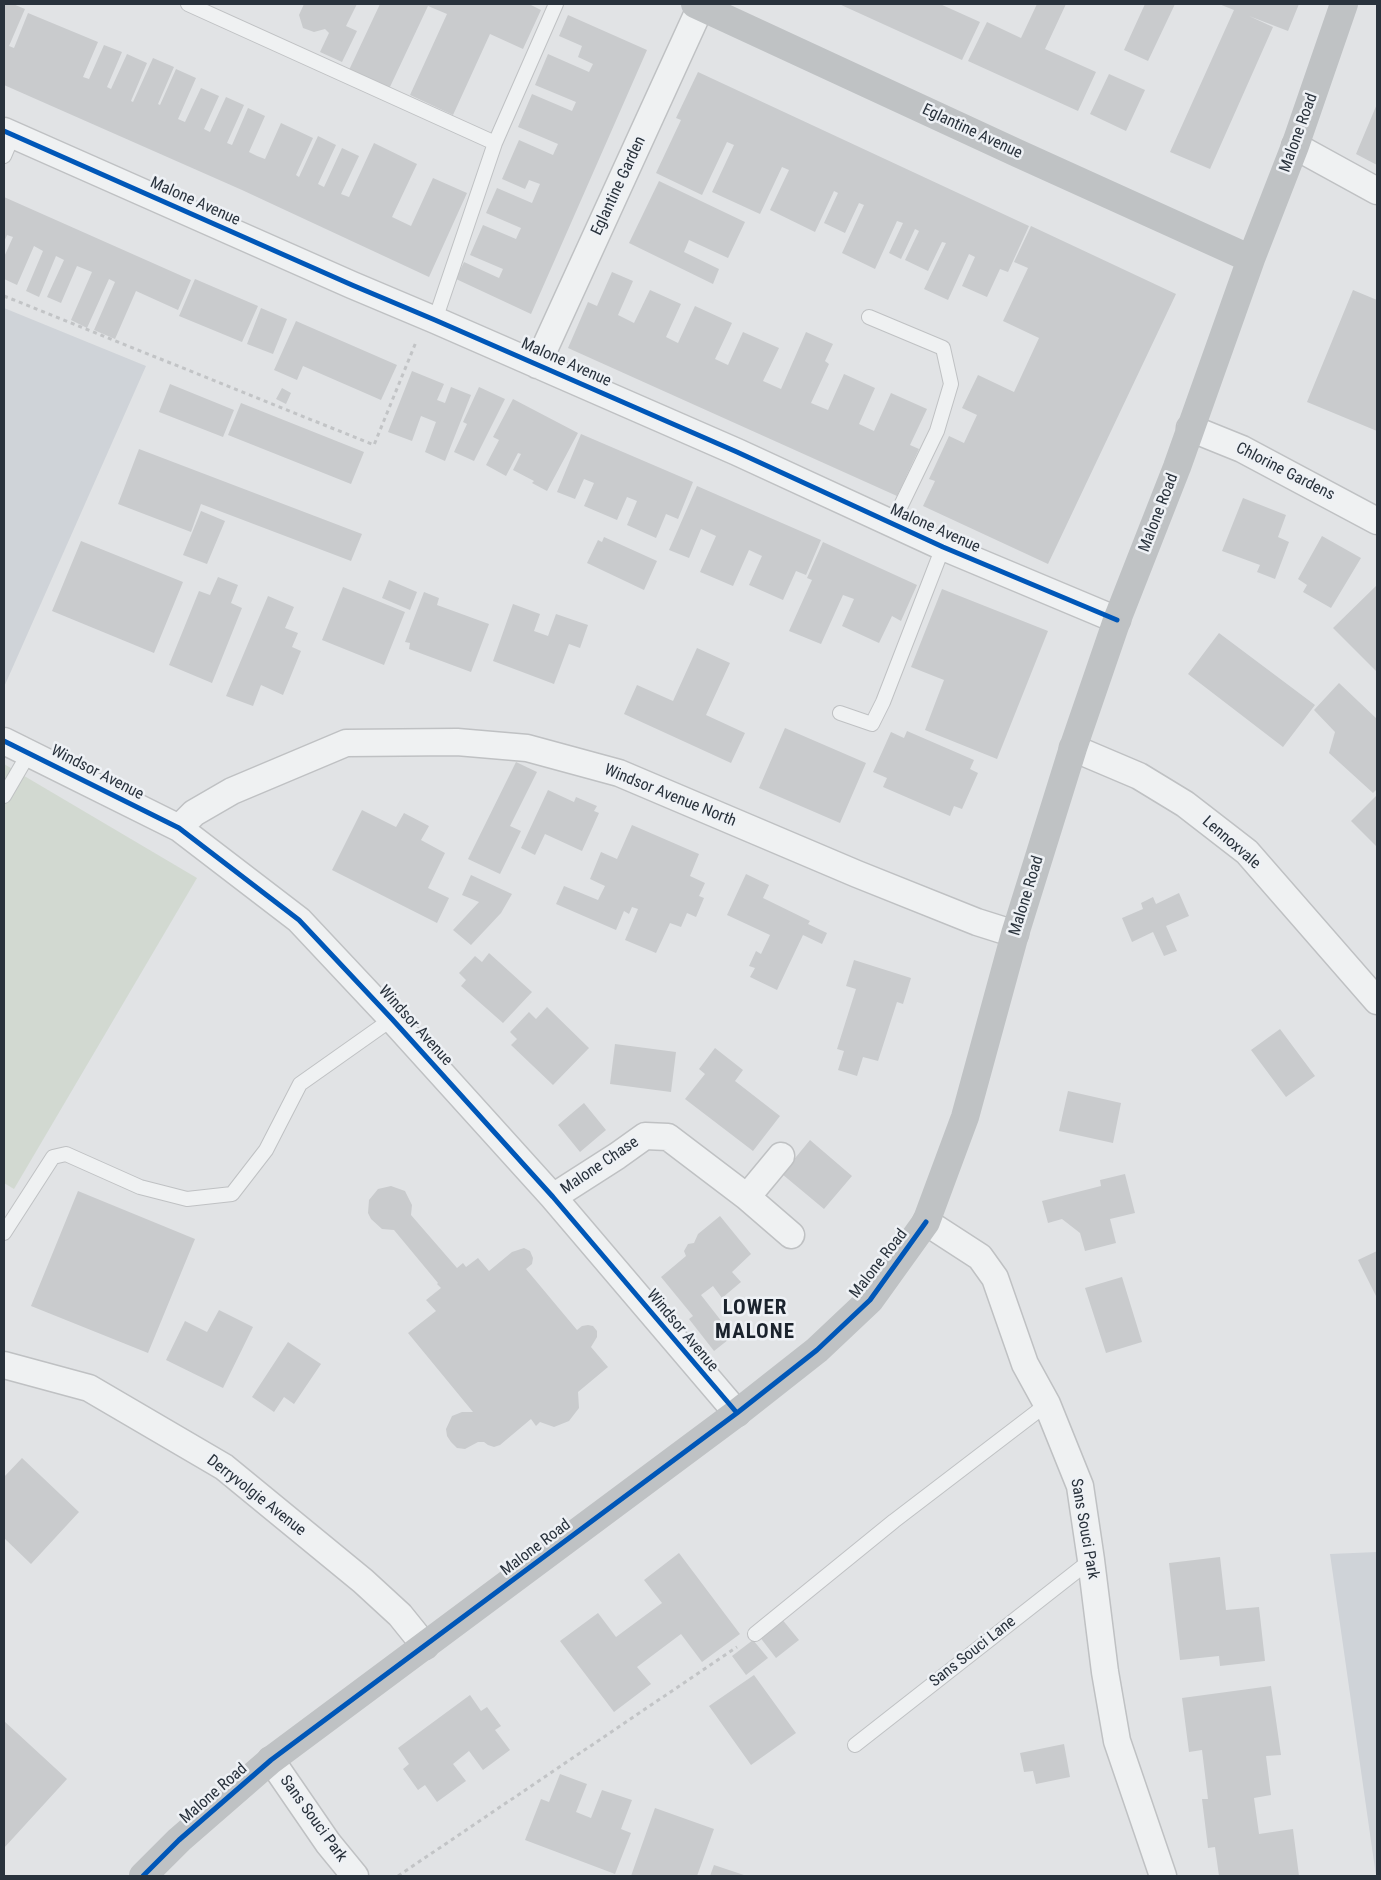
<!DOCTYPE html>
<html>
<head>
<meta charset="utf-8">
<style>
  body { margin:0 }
  #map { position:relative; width:1381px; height:1880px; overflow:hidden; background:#e1e3e5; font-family:"Roboto Condensed",sans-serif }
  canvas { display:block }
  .frame { position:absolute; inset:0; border:5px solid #29323c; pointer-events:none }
</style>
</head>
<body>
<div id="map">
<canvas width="1381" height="1880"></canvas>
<div class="frame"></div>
</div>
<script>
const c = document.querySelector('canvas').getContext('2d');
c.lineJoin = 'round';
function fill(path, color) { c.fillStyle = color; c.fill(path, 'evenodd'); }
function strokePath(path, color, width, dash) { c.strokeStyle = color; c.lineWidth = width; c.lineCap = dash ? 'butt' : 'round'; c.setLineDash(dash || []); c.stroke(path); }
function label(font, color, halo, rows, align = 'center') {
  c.font = font + ' "Roboto Condensed",sans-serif'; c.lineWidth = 5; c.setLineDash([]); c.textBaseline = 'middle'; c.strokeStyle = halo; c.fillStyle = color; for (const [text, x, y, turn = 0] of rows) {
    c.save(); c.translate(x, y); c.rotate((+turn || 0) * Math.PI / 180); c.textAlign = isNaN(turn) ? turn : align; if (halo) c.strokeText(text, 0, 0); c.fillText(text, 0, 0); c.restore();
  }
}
fill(new Path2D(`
  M 4,308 L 146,366 L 4,687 Z
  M 1377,1552 L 1377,1876 L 1376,1876 L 1330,1554 Z`), '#cfd3d8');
fill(new Path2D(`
  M 4,764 L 197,878 L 14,1189 L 4,1183 Z`), '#d2d9d1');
fill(new Path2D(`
  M 4,4 L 13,4 L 25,9 L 9,46 L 14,48 L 28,13 L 98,42 L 83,77 L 89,79 L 104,45 L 122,52 L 107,87 L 111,89 L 127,54 L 147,63 L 131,101 L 133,102 L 153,58 L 174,67 L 158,104 L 160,105 L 176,69 L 196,78 L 178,119 L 185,122 L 201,88 L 219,96 L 204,129 L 210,132 L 226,97 L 244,105 L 227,143 L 232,145 L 248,108 L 265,116 L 249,152 L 257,156 L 265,159 L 281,123 L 313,138 L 296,175 L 299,177 L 318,136 L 336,145 L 318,184 L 324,187 L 342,148 L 359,156 L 341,194 L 349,197 L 374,143 L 417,164 L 392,217 L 411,226 L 433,178 L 467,193 L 429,277 L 242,190 L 4,85 Z
  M 304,4 L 357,4 L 346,26 L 357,31 L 342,62 L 320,52 L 329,33 L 325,29 L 314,32 L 303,28 L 299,15 Z
  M 380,4 L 529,4 L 541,10 L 523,49 L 490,34 L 453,115 L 410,95 L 447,14 L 428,6 L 389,89 L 349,70 Z
  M 839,4 L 940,4 L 980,22 L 962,60 Z
  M 1037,4 L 1066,4 L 1045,49 L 1096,72 L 1078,111 L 968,61 L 987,22 L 1021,38 Z
  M 1145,4 L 1175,4 L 1148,61 L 1124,50 Z
  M 1219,4 L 1299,4 L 1288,31 L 1249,16 L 1273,27 L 1210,169 L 1170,152 L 1234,10 Z
  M 568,15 L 647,50 L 531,314 L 456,279 L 464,262 L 499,278 L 503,269 L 470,255 L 483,225 L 516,239 L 521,228 L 486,213 L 497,188 L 532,203 L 540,184 L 529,180 L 525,189 L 502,179 L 519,140 L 553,155 L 558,144 L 518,127 L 532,94 L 572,111 L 576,102 L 535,85 L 548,54 L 589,72 L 593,64 L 578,57 L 582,46 L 559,36 Z
  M 698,72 L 1029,226 L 1008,272 L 1000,269 L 987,297 L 962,286 L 975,257 L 969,254 L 948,300 L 924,289 L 946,243 L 942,242 L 928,271 L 905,260 L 919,231 L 915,229 L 901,259 L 889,253 L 903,223 L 897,221 L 875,269 L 842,253 L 864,205 L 859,203 L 845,233 L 824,223 L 838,193 L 834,191 L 815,232 L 770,210 L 789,170 L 782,167 L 760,214 L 712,192 L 734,145 L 727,142 L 702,195 L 656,173 L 681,120 L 676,118 Z
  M 1109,74 L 1145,90 L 1126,131 L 1090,114 Z
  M 1377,104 L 1377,165 L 1356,154 Z
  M 659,181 L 745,222 L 728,258 L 689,240 L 684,252 L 719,269 L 713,284 L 629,243 Z
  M 4,197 L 191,280 L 178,310 L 136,291 L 115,339 L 94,330 L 115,282 L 109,279 L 87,328 L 71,320 L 92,272 L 77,266 L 61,303 L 47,297 L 64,260 L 56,256 L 39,297 L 26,291 L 43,251 L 34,246 L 17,285 L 4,279 L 4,257 L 13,237 L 7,235 L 4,242 Z
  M 1031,226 L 1176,294 L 1048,564 L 923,506 L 935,481 L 929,479 L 949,436 L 964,443 L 977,415 L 962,408 L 978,375 L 1014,392 L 1039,338 L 1003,321 L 1028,268 L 1014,262 Z
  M 612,272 L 633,281 L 618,315 L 634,323 L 650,290 L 681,304 L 666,337 L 678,343 L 695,306 L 732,323 L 715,359 L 728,365 L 743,332 L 779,348 L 763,381 L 781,389 L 806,332 L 833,344 L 825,361 L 829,364 L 811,403 L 828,410 L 844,374 L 875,388 L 859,424 L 874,431 L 891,393 L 927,409 L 910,445 L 919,449 L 897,496 L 568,348 L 588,302 L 597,306 Z
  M 195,279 L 258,306 L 242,342 L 179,316 Z
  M 1353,290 L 1377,300 L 1377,431 L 1307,402 Z
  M 261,308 L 287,319 L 273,354 L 247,344 Z
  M 296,321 L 397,365 L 381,400 L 303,366 L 297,380 L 274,370 Z
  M 412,371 L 444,384 L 437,400 L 445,403 L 451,387 L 471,395 L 445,461 L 425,452 L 436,422 L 421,416 L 412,441 L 388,432 Z
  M 170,384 L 234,410 L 223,437 L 159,412 Z
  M 479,387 L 505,399 L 474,461 L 454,452 L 467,424 L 463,422 Z
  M 282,388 L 291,393 L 286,404 L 276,399 Z
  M 513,399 L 578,433 L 547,491 L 532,483 L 534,481 L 513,470 L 521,454 L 518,453 L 506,476 L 486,465 L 499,440 L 493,437 Z
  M 241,403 L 364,452 L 351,484 L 228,435 Z
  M 581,434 L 693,482 L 678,519 L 666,514 L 656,538 L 627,525 L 637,501 L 627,497 L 617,520 L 584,506 L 594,483 L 584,479 L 575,499 L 557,492 Z
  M 139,449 L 362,534 L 351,561 L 201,504 L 191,532 L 118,504 Z
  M 697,486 L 821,540 L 806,575 L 796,571 L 783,600 L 749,585 L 762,556 L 749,550 L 733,586 L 700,572 L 716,536 L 701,529 L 689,558 L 669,550 Z
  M 1243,498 L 1286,515 L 1278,537 L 1289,542 L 1275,579 L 1257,572 L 1260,565 L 1222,551 Z
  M 201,511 L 225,521 L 207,564 L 183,555 Z
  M 1322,536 L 1361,558 L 1331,608 L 1303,592 L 1307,585 L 1298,579 Z
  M 604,537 L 657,561 L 644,590 L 587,563 L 598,540 L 602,542 Z
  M 81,541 L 183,582 L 154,653 L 52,611 Z
  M 823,542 L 917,585 L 901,621 L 892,616 L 879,643 L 842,626 L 854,599 L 843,595 L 821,644 L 789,631 L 812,580 L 807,578 Z
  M 218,577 L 238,585 L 231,603 L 242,608 L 212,683 L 169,665 L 199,591 L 210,595 Z
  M 389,580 L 417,592 L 410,610 L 382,598 Z
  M 1377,585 L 1377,672 L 1333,628 Z
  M 343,587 L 405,612 L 384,665 L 322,640 Z
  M 942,589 L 1048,631 L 997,759 L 925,730 L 944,680 L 911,667 Z
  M 424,592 L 439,598 L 437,605 L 489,624 L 471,672 L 409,649 L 410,643 L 405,642 Z
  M 268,596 L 294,607 L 285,628 L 298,633 L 292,647 L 301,651 L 283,695 L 261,685 L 253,706 L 226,696 Z
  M 513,604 L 540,614 L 534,631 L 548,636 L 556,614 L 588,625 L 580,648 L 569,644 L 554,684 L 493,661 Z
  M 1219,633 L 1315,705 L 1283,747 L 1188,674 Z
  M 697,648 L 730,663 L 706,715 L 745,733 L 731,763 L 624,714 L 637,685 L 673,701 Z
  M 1339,683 L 1377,719 L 1377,789 L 1373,793 L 1329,753 L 1335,732 L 1314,710 Z
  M 785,728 L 866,763 L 840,823 L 759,788 Z
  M 907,731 L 974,760 L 970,769 L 978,773 L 962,809 L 954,806 L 950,816 L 883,787 L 887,778 L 873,772 L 891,732 L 904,738 Z
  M 516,762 L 537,772 L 510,826 L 521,831 L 500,874 L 468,859 Z
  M 548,790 L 574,802 L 576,797 L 597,806 L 594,811 L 599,813 L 582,851 L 545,834 L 535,855 L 521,848 Z
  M 1377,795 L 1377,847 L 1351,821 Z
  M 362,810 L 396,827 L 404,813 L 429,826 L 421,840 L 445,853 L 428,888 L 449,898 L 437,923 L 332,870 Z
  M 632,825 L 699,854 L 690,876 L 705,883 L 699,896 L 704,898 L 696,917 L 687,913 L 681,927 L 670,923 L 656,953 L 625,940 L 638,909 L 632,907 L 629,914 L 624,911 L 616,930 L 556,904 L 564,886 L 598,900 L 605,886 L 590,879 L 601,852 L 617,859 Z
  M 746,874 L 769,885 L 763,898 L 810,921 L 808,924 L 827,933 L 822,944 L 803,935 L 777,990 L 750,977 L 755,968 L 749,966 L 756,951 L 761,954 L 770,935 L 727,915 Z
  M 471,875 L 512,894 L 501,913 L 471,945 L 453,930 L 479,902 L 462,895 Z
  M 1179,893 L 1189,916 L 1166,926 L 1177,951 L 1164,956 L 1153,932 L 1132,942 L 1122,918 L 1143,909 L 1141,903 L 1153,897 L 1156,904 Z
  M 489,953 L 532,992 L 503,1023 L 461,986 L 466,980 L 459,973 L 475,956 L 482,962 Z
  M 854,960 L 911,978 L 903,1004 L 897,1002 L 878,1061 L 863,1057 L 857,1076 L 838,1070 L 844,1051 L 837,1049 L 856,989 L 846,986 Z
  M 547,1007 L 589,1048 L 553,1085 L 511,1045 L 517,1039 L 510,1032 L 529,1012 L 536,1019 Z
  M 1280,1029 L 1315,1076 L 1286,1097 L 1251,1050 Z
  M 615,1044 L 676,1052 L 671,1092 L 610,1084 Z
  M 715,1048 L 743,1070 L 735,1081 L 780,1116 L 753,1151 L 685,1099 L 705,1074 L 699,1069 Z
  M 1068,1091 L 1121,1103 L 1113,1143 L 1059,1131 Z
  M 584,1103 L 606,1130 L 580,1152 L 558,1125 Z
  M 810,1140 L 852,1176 L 824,1209 L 782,1174 Z
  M 1125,1174 L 1135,1213 L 1110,1219 L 1116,1243 L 1085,1251 L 1080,1233 L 1062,1219 L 1048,1223 L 1042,1201 L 1101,1186 L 1100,1180 Z
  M 391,1186 L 405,1191 L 412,1205 L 411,1215 L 457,1268 L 463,1263 L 466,1267 L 478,1258 L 489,1271 L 512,1252 L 524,1248 L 530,1251 L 533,1258 L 532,1264 L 526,1269 L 577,1330 L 582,1326 L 588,1325 L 593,1326 L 597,1331 L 597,1337 L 591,1347 L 608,1367 L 578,1392 L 579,1408 L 569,1421 L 554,1427 L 540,1422 L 536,1426 L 531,1419 L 500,1445 L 494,1447 L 488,1445 L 484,1442 L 478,1442 L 465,1449 L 457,1448 L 451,1442 L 447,1436 L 446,1429 L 452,1416 L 462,1412 L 473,1412 L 408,1333 L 436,1311 L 426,1300 L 441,1288 L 437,1284 L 438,1283 L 394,1230 L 382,1229 L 371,1219 L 368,1213 L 369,1200 L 378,1189 Z
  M 78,1191 L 195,1239 L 148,1353 L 31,1306 Z
  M 720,1216 L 751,1254 L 732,1272 L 741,1282 L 722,1298 L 713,1286 L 701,1295 L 733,1336 L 714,1351 L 689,1319 L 693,1316 L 661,1277 L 686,1256 L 684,1251 L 688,1244 L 694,1243 L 698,1234 Z
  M 1377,1251 L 1377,1298 L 1358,1260 Z
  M 1122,1277 L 1142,1342 L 1106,1353 L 1085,1288 Z
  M 219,1310 L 253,1327 L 223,1388 L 166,1360 L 185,1321 L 207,1332 Z
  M 288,1342 L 321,1364 L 294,1404 L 284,1397 L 274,1412 L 252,1397 Z
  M 22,1458 L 79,1512 L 31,1564 L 4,1538 L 4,1477 Z
  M 679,1553 L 740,1634 L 702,1662 L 681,1634 L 637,1667 L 651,1684 L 614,1712 L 560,1641 L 598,1613 L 616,1637 L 662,1603 L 644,1580 Z
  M 1220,1557 L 1226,1610 L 1259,1607 L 1265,1661 L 1220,1666 L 1219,1656 L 1180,1660 L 1169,1563 Z
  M 781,1618 L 799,1640 L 776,1658 L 759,1636 Z
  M 753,1640 L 768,1658 L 746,1675 L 732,1656 Z
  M 754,1675 L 796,1733 L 751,1765 L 709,1706 Z
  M 1271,1686 L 1281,1755 L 1266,1756 L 1271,1795 L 1254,1798 L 1259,1834 L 1293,1829 L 1299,1876 L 1219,1876 L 1215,1847 L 1208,1848 L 1202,1799 L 1208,1799 L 1202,1750 L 1189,1752 L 1182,1698 Z
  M 470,1695 L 481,1711 L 487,1707 L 501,1726 L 495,1730 L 510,1750 L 483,1770 L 469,1751 L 453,1764 L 466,1781 L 437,1802 L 425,1785 L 418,1790 L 403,1769 L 409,1764 L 398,1748 Z
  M 4,1721 L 67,1779 L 4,1848 Z
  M 1064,1744 L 1070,1777 L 1036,1784 L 1033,1771 L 1024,1772 L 1020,1753 Z
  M 560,1774 L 587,1784 L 576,1812 L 591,1818 L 602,1790 L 632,1800 L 621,1829 L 631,1833 L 615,1874 L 525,1840 L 541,1799 L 549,1802 Z
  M 655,1808 L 714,1829 L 697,1876 L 631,1876 Z
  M 714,1865 L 747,1876 L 710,1876 Z`), '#c9cbcd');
const lane = new Path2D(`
  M 188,4 L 495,143 L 435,320
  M 495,143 L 556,4
  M 4,156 L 13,135
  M 869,317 L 943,348 L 951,384 L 937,431 L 892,524
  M 840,713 L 872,724 L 883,702 L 943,547
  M 4,796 L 29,753
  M 4,1233 L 53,1157 L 66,1154 L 140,1187 L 187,1199 L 232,1194 L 266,1150 L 300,1084 L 392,1019
  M 755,1634 L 894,1521 L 1047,1404
  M 855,1745 L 1091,1560`);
const street = new Path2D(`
  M 4,131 L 352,285 L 435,320 L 737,452 L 943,547 L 1117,620
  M 1295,146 L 1377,191
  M 537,365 L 701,6
  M 1190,428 L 1242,449 L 1377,521
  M 4,741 L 179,828 L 299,920 L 392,1019 L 553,1197 L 737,1413
  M 1073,748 L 1139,776 L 1185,804 L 1247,852 L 1377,1001
  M 179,828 L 194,813 L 232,791 L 346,743 L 457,742 L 527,748 L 619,773 L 857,874 L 977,922 L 1015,934
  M 553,1197 L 617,1156 L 645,1136 L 668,1137 L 747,1197 L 791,1235
  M 747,1197 L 781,1156
  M 926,1222 L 980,1257 L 995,1278 L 1025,1364 L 1047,1404 L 1080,1486 L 1091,1560 L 1105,1672 L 1117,1741 L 1163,1876
  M 4,1365 L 89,1388 L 224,1467 L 363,1581 L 400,1615 L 425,1646
  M 271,1760 L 328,1843 L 355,1876`);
strokePath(lane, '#bfc1c3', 16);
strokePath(street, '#bfc1c3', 29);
strokePath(new Path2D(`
  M 4,296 L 374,445 L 416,342
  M 398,1876 L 737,1647`), '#c2c4c6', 3, [4, 4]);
strokePath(lane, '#eff1f2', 14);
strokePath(street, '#eff1f2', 26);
strokePath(new Path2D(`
  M 695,4 L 1017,153 L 1251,259
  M 143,1876 L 179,1840 L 271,1760 L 737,1413 L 817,1350 L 870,1300 L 926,1222 L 965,1117 L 1015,934 L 1073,748 L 1117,620 L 1177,467 L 1251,259 L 1295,146 L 1344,4`), '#bfc2c4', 28);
strokePath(new Path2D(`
  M 4,131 L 352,285 L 435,320 L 737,452 L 943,547 L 1117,620
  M 4,741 L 179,828 L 299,920 L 392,1019 L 553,1197 L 737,1413
  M 143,1876 L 179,1840 L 271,1760 L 737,1413 L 817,1350 L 870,1300 L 926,1222`), '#0057b8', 5);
label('16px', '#29323c', '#eef1f5', [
  ["Eglantine Avenue",972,132,25],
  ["Malone Road",1299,133,-70],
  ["Eglantine Garden",619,186,-65],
  ["Malone Avenue",195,202,24],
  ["Malone Avenue",566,363,24],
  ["Chlorine Gardens",1285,472,27],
  ["Malone Road",1159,513,-69],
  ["Malone Avenue",935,529,24],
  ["Windsor Avenue",97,773,27],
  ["Windsor Avenue North",670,796,22],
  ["Lennoxvale",1231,843,41],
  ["Malone Road",1027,896,-73],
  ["Windsor Avenue",415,1026,48],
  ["Malone Chase",600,1166,-34],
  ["Malone Road",879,1264,-52],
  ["Windsor Avenue",682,1331,50],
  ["Derryvolgie Avenue",256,1496,38],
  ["Sans Souci Park",1084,1529,80],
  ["Malone Road",536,1548,-37],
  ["Sans Souci Lane",973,1652,-38],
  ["Malone Road",214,1794,-41],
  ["Sans Souci Park",313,1819,54]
]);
c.letterSpacing = '1px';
label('bold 21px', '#1b232d', '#eef1f5', [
  ["LOWER",755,1309],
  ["MALONE",755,1333]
]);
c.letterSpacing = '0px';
</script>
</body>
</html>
